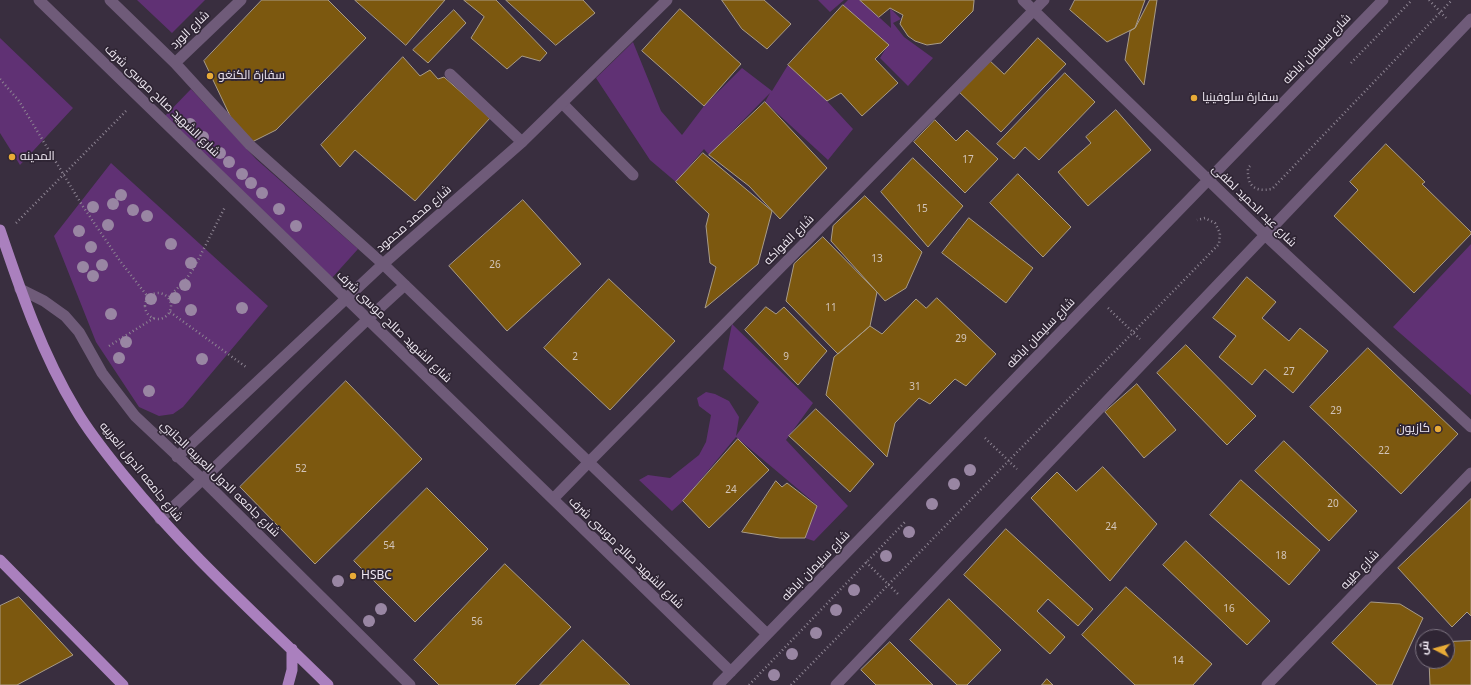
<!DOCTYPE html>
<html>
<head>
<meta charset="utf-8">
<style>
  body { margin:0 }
  #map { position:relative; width:1471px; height:685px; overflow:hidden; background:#392e3f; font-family:"Noto Sans",Cairo,sans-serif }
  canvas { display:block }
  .north { position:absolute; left:1415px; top:629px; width:40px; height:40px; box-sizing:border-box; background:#2f2534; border:1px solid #7c7380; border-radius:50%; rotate:276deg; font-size:11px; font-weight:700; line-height:16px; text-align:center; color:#efe8f2 }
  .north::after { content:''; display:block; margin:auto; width:14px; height:18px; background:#e8ab37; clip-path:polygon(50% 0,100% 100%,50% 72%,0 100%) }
</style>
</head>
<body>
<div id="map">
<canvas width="1471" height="685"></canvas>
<div class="north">ش</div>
</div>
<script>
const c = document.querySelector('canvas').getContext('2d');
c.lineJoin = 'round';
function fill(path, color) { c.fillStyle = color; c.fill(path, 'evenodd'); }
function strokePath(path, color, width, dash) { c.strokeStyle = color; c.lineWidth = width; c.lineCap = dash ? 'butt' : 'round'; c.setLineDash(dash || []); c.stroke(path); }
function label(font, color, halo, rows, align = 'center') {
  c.font = font + ' "Noto Sans",Cairo,sans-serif'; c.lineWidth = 3.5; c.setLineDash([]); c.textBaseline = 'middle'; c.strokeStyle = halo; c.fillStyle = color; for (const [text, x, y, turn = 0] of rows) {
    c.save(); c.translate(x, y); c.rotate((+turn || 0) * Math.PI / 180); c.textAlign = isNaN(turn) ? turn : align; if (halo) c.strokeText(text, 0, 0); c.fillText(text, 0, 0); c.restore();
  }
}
fill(new Path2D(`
  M 137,0 L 205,0 L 172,33 Z
  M 818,0 L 844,0 L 830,12 Z
  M 848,0 L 860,0 L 891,28 L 890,8 L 901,19 L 893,23 L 904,37 L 933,58 L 908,86 L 880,58 L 888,45 L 843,5 Z
  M 0,38 L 73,108 L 20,165 L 0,133 Z
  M 633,42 L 661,111 L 682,135 L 704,106 L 742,68 L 772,91 L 788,65 L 827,101 L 853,129 L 828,160 L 765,102 L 770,93 L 709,155 L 704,149 L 676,182 L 650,160 L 596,78 Z
  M 191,89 L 256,159 L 358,249 L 331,279 L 165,116 Z
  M 111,163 L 268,306 L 183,407 L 173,414 L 159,416 L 139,407 L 96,342 L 54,236 Z
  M 1471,244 L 1471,395 L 1393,327 Z
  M 732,324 L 813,403 L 786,440 L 848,506 L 814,541 L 805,538 L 817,505 L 736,437 L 683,501 L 672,511 L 639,480 L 648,475 L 670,478 L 699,455 L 706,442 L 711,415 L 699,406 L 697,398 L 706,392 L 715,394 L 729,401 L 739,417 L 736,436 L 759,402 L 723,369 Z`), '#603174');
const building = new Path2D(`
  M 262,0 L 328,0 L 366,38 L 276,130 L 252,142 L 232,120 L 204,61 Z
  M 355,0 L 445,0 L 406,45 Z
  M 464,0 L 496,0 L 547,53 L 540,61 L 522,56 L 507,69 L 471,38 L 484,17 Z
  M 506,0 L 583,0 L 595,13 L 556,45 Z
  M 722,0 L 764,0 L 791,24 L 767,49 L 742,29 Z
  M 860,0 L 974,0 L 974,1 L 973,11 L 941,43 L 927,45 L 915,41 L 908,36 L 900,24 L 903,15 L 890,8 L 879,17 Z
  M 1075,0 L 1145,0 L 1135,28 L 1107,42 L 1070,10 Z
  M 1150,0 L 1157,0 L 1144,85 L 1125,60 L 1130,31 L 1135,28 Z
  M 843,5 L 889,45 L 875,59 L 898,83 L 862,116 L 841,93 L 827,101 L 788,65 Z
  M 680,9 L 741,64 L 704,106 L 642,51 Z
  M 454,10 L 466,23 L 428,63 L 413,50 Z
  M 1038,38 L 1066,64 L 1001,132 L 958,91 L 988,59 L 1004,74 Z
  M 403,57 L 420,76 L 430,70 L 438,79 L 444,77 L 490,118 L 415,201 L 355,150 L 340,167 L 321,145 Z
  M 1065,73 L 1095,102 L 1039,160 L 1025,147 L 1014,159 L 997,144 Z
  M 765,102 L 827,168 L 780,219 L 749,186 L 709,155 Z
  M 1116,110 L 1151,150 L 1088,206 L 1058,172 L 1091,143 L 1086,137 Z
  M 935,120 L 956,141 L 967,130 L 998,159 L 965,193 L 914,142 Z
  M 1386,144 L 1425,182 L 1422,184 L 1471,232 L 1471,234 L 1414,293 L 1334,216 L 1358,190 L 1350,182 Z
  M 703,153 L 772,211 L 758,264 L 705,308 L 716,267 L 710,263 L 706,226 L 709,214 L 676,182 Z
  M 913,158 L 963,206 L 928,247 L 881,192 Z
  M 1018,174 L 1071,227 L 1043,257 L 990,203 Z
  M 865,196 L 922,252 L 906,288 L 885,301 L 831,241 L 833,226 Z
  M 523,200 L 581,264 L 507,331 L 449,266 Z
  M 969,218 L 1033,268 L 1006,303 L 942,253 Z
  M 823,237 L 877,292 L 870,326 L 838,354 L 786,301 L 794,264 Z
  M 1247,277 L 1276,302 L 1262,318 L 1289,341 L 1300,328 L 1328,351 L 1293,393 L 1265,369 L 1252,385 L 1219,357 L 1236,336 L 1213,318 Z
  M 609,279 L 675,341 L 610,410 L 544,348 Z
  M 937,298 L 996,354 L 966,386 L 955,379 L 930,404 L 919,398 L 895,423 L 887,457 L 826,395 L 834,357 L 870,326 L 882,334 L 916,299 L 926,308 Z
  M 766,307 L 776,314 L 784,307 L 827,351 L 798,385 L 745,330 Z
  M 1186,345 L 1256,416 L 1227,445 L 1157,373 Z
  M 1368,348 L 1458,434 L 1401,494 L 1310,407 Z
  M 346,381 L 422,459 L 315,564 L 240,487 Z
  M 1137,384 L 1176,430 L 1144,458 L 1105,412 Z
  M 816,409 L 874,464 L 850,492 L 789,436 Z
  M 738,439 L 769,470 L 709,528 L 683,501 Z
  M 1284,441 L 1357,511 L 1329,541 L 1255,471 Z
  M 1103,467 L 1157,524 L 1110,581 L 1031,498 L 1057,472 L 1076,491 Z
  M 1241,480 L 1320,550 L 1289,585 L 1210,515 Z
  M 776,481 L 782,487 L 787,483 L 817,506 L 805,538 L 780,538 L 742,532 Z
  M 427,488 L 488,549 L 415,622 L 354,561 Z
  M 1471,499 L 1471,616 L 1467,612 L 1452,627 L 1398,568 Z
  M 1006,529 L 1093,609 L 1078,626 L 1048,599 L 1037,611 L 1065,637 L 1050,654 L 964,575 Z
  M 1186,541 L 1270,621 L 1247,645 L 1163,565 Z
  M 505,564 L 571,627 L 515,685 L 439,685 L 414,660 Z
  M 1126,587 L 1212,664 L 1193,685 L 1135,685 L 1082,635 Z
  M 19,597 L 73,655 L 17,685 L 0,685 L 0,606 Z
  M 949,599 L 1001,650 L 967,685 L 957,685 L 910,640 Z
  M 1371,602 L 1400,604 L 1423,618 L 1392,685 L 1377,685 L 1332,643 Z
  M 583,640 L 630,685 L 540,685 Z
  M 1471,641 L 1471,685 L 1430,685 L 1429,661 L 1447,661 L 1447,642 Z
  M 890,642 L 933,685 L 876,685 L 861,670 Z
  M 1047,679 L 1053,685 L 1042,685 Z`);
fill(building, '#7c580f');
strokePath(building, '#a99c88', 1);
strokePath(new Path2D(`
  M 1429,0 L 1446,18
  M 1351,63 L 1412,0
  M 0,79 L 19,101 L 82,205 L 120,261 L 148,297
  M 1250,166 L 1248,168 C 1247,186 1254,192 1272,189 L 1452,0
  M 16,223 L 126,111
  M145 306a13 13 0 1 1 26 0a13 13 0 1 1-26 0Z
  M 169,297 L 187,278 L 194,268 L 225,207
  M 1108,308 L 1140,339
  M 170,312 L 246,367
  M 109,346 L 154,318
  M 985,438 L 1017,469
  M 866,562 L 898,594
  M 749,685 L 905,522
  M 791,685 L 1219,244 L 1220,233 L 1215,223 L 1205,218 L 1197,220`), '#8e8593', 2.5, [1, 3]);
strokePath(new Path2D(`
  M 450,74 L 522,142
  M 562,103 L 633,175`), '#6f5b79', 11);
strokePath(new Path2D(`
  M 39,0 L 731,672
  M 110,0 L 175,63 L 250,145 L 383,264 L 767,634
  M 1023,0 L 1265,235 L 1471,427
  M 175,63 L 241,0
  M 20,289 L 44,301 L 65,316 L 79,332 L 102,373 L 135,416 L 203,480 L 410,685
  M 177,457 L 383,264 L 522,142 L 667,0
  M 553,499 L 589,462 L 1044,0
  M 160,519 C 244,443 321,360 405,285
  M 718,685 L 1383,0
  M 836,685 L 1471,19
  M 1267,685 L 1471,473`), '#6f5b79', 11);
strokePath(new Path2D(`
  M 0,230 C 21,292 42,354 76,410 C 90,434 109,457 126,478 C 187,553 260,618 328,685
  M 0,560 L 123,685
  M 288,685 L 292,670 L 292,649`), '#aa80be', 11);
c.fillStyle = '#9986a3';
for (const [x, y] of [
  [190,124],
  [203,137],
  [220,153],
  [229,162],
  [242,174],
  [251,183],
  [262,193],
  [121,195],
  [113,204],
  [93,207],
  [279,209],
  [133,210],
  [147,216],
  [108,225],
  [296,226],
  [79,231],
  [171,244],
  [91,247],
  [191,263],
  [102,265],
  [83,267],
  [93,276],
  [185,285],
  [175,298],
  [151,299],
  [242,308],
  [191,310],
  [111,314],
  [126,342],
  [119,358],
  [202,359],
  [149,391],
  [970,470],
  [954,484],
  [932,504],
  [909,532],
  [886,556],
  [338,581],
  [854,590],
  [381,609],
  [836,610],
  [369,621],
  [816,633],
  [792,654],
  [774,675]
]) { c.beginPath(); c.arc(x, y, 6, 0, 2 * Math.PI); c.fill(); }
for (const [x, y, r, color] of [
  [210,76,4,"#e8ab37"],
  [1194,98,4,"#e8ab37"],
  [12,157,4,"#e8ab37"],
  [1438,429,4,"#e8ab37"],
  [353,576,4,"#e8ab37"]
]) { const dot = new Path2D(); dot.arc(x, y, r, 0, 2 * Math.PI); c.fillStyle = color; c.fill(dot); strokePath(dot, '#2f2534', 1.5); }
label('10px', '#d2c4b9', null, [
  ["17",968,160],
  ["15",922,209],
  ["13",877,259],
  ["26",495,265],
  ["11",831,308],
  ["29",961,339],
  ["2",575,357],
  ["9",786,357],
  ["27",1289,372],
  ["31",915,387],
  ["29",1336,411],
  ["22",1384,451],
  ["52",301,469],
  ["24",731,490],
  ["20",1333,504],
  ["24",1111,527],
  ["54",389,546],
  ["18",1281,556],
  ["16",1229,609],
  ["56",477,622],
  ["14",1178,661]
]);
label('12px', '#efe8f2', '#2f2534', [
  ["شارع الورد",190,30,-44],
  ["شارع سليمان اباظه",1317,49,-46],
  ["شارع الشهيد صالح موسى شرف",162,101,44],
  ["شارع عبد الحميد لطفى",1254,206,44],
  ["شارع محمد محمود",414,219,-41],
  ["شارع الفواكه",789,240,-45],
  ["شارع الشهيد صالح موسى شرف",394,327,44],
  ["شارع سليمان اباظه",1041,333,-46],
  ["شارع جامعه الدول العربيه",141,472,51],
  ["شارع جامعه الدول العربيه الجانبي",220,479,44],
  ["شارع الشهيد صالح موسى شرف",626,553,44],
  ["شارع سليمان اباظه",816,566,-46],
  ["شارع طيبه",1360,570,-46]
]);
label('12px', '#efe8f2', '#2f2534', [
  ["سفارة الكنغو",218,76],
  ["سفارة سلوفينيا",1202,98],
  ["المدينه",20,157],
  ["كازيون",1430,429,"right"],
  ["HSBC",361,576]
], 'left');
</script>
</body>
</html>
